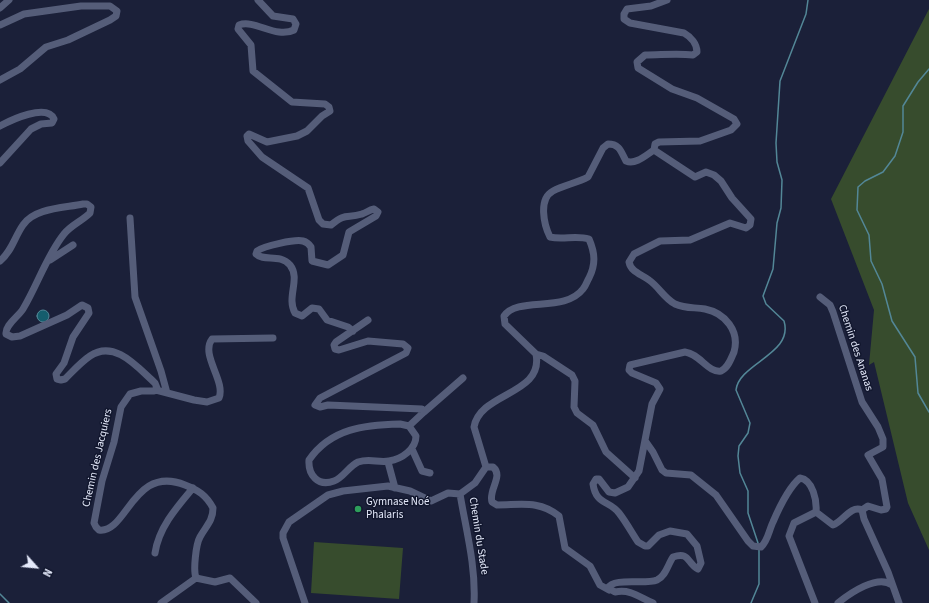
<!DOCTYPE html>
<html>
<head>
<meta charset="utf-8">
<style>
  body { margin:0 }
  #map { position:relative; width:929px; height:603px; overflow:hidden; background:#1b2039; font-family:"Source Sans 3",sans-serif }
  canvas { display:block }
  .north { position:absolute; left:16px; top:547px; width:40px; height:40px; -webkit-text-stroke:3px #12172e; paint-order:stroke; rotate:117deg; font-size:11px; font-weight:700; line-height:16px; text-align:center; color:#e4e9fa }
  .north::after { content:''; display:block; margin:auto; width:14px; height:18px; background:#e4e9fa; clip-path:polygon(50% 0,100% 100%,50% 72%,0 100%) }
</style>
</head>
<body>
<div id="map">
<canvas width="929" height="603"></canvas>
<div class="north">N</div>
</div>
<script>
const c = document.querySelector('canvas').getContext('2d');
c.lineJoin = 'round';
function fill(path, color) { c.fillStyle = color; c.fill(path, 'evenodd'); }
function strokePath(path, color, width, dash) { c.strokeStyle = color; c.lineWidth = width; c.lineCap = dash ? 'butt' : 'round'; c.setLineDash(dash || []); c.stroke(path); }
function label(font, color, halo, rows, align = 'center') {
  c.font = font + ' "Source Sans 3",sans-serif'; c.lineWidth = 3; c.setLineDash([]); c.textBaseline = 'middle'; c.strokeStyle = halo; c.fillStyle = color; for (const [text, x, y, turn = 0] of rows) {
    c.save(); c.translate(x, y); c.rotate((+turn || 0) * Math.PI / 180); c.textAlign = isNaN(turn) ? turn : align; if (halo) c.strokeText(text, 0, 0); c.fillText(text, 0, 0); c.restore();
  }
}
fill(new Path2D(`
  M 929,9 L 929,550 L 908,503 L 874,362 L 869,365 L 874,310 L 831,199 Z
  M 314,542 L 403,548 L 399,599 L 311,593 Z`), '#374c2d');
const water = new Path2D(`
  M37 316a6 6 0 1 1 12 0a6 6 0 1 1-12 0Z`);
fill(water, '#155d6d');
strokePath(water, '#538797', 1);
strokePath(new Path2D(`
  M 929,69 L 918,82 L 903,106 L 903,132 L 895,156 L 883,172 L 865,181 L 858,187 L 857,210 L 869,235 L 871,261 L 882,284 L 892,321 L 915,357 L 918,393 L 929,412
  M 758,543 L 748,513 L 748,491 L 740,473 L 738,456 L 739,446 L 748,433 L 750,423 L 736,390 C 739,363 794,354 784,321 L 766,304 L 763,296 L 773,269 L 777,223 L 781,208 L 782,180 L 777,162 L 776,143 L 780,81 L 806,14 L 808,0
  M 0,594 L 9,603
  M 751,603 L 759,584 L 759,549`), '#538797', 1.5);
strokePath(new Path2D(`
  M 258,0 L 273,16 L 293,19 L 296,24 L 294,30 C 276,39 255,19 239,25 L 238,29 L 251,45 L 253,71 L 292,102 L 325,104 L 329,107 L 330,111 L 322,116 L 307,131 L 297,136 L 267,142 L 249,134 L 247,136 L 248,141 L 262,157 L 308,188 L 319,220 L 323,224 L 331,225 C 346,212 347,219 362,214 C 366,213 369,210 374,209 L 378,212 L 376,216 L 349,232 L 343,255 L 328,265 L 312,261 L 311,247 C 309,244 307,242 303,241 C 295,239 264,246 257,251 L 256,254 C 264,262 280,253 290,265 C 301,279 286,297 295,313 L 302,316 L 312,308 L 319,309 L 327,320 L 348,327 L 353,331
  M 0,8 L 9,0
  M 0,25 L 24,14 L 81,6 L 110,6 L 117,11 L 116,16 L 110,20 L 68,40 L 46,47 L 20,69 L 0,80
  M 0,126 C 11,120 47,103 54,119 L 52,123 L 41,124 L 31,129 L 0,163
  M 130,218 L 135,297 L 161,371 L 167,393
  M 50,260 L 73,245
  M 0,261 C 12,251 14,238 23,225 C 34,208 64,208 83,204 L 87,204 L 91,207 L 90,213 C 82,221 71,225 64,234 C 47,255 37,286 23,309 C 18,317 5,325 6,334 L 12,337 L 20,336 L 67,315 L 82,305 L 88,308 L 89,313 L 73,337 L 64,363 L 56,374 L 57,379 L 61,380 L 65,379 C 73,371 81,362 90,356 C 115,339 138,368 155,383 L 157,388 L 154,391 L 141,391 L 130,394 L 121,407 L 114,442 L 102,481 L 94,523 L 96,527 L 99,530 C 127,534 133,464 185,485 C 198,490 206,495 213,508 C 213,521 206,526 200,537 C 196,544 193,570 196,578 L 215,582 L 230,578 L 256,603
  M 820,297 L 830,305 L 833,312 L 862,402 L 878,427 L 883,439 L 883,447 L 868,455 L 882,479 L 887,507 L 886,509 L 881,510 L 868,506 L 862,510
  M 368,320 L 336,342 L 334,345 L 335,349 L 339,350 L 368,341 L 403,344 L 408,348 L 406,353 L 320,398 L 315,405 L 320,407 L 328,405 L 422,409 L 424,412 L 409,426
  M 536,354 L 543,356 L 572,375 L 575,381 L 574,407 L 577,413 L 593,425 L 606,452 L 635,478
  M 156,390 L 194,400 L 207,402 L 219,398 C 226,381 200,355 212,339 L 273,338
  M 424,412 L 463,378
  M 400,424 L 409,426 L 416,436 C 416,449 402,459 389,461 C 378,463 370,458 358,462 C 349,466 343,478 334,481 C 318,487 308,475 309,460 C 331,428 365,425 400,424 Z
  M 646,442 L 653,452 L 662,470 L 666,473 L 691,475 L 716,495 L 748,541 L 753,546 L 761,547 C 768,541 769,530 773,522 C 779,508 788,488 800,478 C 813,480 817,501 816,512
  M 412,449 L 422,471 L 430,473
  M 388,462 L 395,488
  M 486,467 L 474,427 C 480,392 544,395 536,354 L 505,324 L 504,316 C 518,296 565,313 583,289 C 586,286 587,281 589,278 C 596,264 595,253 589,239 C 576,235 563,240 550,237 C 544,225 538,199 553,191 C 564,185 577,183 588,177 L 603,148 L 608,144 C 620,144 621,152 626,161 C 636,165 646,155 654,150
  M 460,494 L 475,483 L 486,467 L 493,467 C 504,476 488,490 492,502 L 497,505 C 521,505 539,500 559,516 L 565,548 L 590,566 L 600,585 L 609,590
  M 460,494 C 466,530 476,566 474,603
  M 816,512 L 833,525 C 843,522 850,505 862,510 L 864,519 L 888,572 L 899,603
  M 155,553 C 159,527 177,507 193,488
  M 161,603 L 196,578
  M 305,603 L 283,538 L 283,533 L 289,522 L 328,495 L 343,491 L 388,486 L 410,491 L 431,501 L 448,493 L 460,494
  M 653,603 C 639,597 631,589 615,592 L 608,588 C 614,577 645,585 657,580 C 666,576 668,564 673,557 C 690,551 687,564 698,569 L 701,563 L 697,546 L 687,534 L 670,531 L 659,535 L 648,546 L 645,546 L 638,542 C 632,533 626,522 619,513 C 609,500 596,505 593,484 L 596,479 L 599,479 L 609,492 L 615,493 L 628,487 L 639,471 L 652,404 L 660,389 L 656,383 L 632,373 L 629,370 L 630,365 L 685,352 C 700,354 708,373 721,371 C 728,368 731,359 734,352 C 740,331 725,313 705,309 C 695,307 686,309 675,304 C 664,298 659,287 649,280 C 641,274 631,272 629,262 L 634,254 L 660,241 L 690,240 L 730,223 L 746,228 L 750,225 L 751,219 L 732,198 L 721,181 L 714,175 L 706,172 L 695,177 L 654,150 L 655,144 L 659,142 L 700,141 L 731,130 L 737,124 L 734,119 L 697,98 L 672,89 L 638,68 L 637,62 L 645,55 C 661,55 677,53 693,55 L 697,52 C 697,44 691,37 684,33 L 630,23 L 624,19 L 624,14 L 627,9 L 651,6 L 667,0
  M 815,603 L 789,536 L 794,523 L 816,512
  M 838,603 C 850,593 878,574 892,585`), '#555d79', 7);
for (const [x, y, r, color] of [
  [358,509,4,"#2e9e5b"]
]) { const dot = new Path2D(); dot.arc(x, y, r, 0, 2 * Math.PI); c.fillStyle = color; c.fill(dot); strokePath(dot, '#12172e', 1.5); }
label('11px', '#e4e9fa', '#12172e', [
  ["Chemin des Ananas",855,348,72],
  ["Chemin des Jacquiers",98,458,-77],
  ["Chemin du Stade",478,536,81]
]);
label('11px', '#e4e9fa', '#12172e', [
  ["Gymnase Noé",366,503],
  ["Phalaris",366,516]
], 'left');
</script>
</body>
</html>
